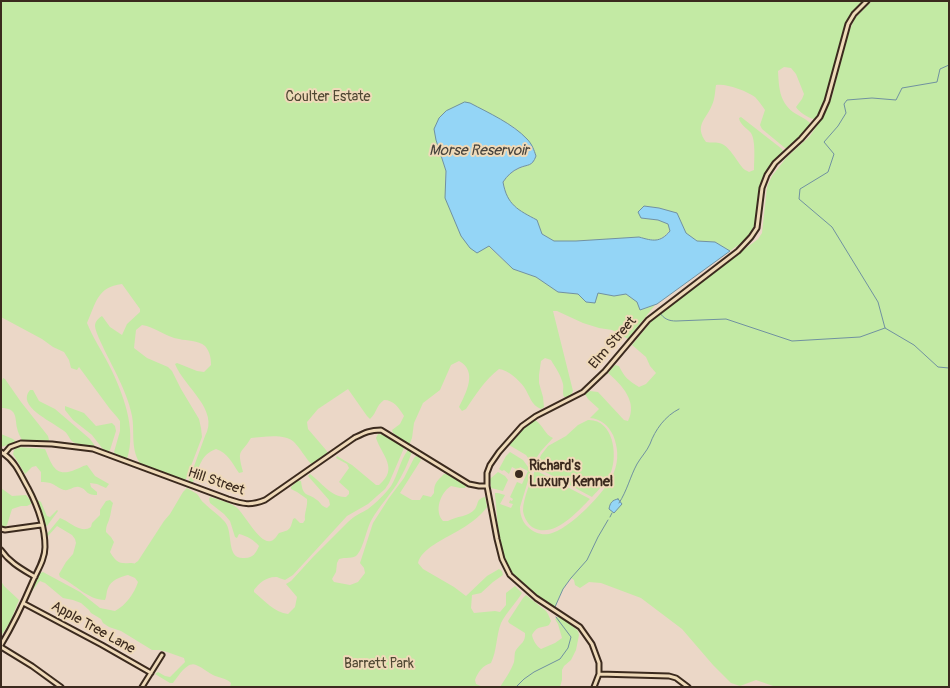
<!DOCTYPE html>
<html>
<head>
<meta charset="utf-8">
<style>
  body { margin:0 }
  #map { position:relative; width:950px; height:688px; overflow:hidden; background:#ebd7c7; font-family:Pangolin,sans-serif }
  canvas { display:block }
  .frame { position:absolute; inset:0; border:2px solid #3b2a1e; pointer-events:none }
</style>
</head>
<body>
<div id="map">
<canvas width="950" height="688"></canvas>
<div class="frame"></div>
</div>
<script>
const c = document.querySelector('canvas').getContext('2d');
c.lineJoin = 'round';
function fill(path, color) { c.fillStyle = color; c.fill(path, 'evenodd'); }
function strokePath(path, color, width, dash) { c.strokeStyle = color; c.lineWidth = width; c.lineCap = dash ? 'butt' : 'round'; c.setLineDash(dash || []); c.stroke(path); }
function label(font, color, halo, rows, align = 'center') {
  c.font = font + ' Pangolin,sans-serif'; c.lineWidth = 4; c.setLineDash([]); c.textBaseline = 'middle'; c.strokeStyle = halo; c.fillStyle = color; for (const [text, x, y, turn = 0] of rows) {
    c.save(); c.translate(x, y); c.rotate((+turn || 0) * Math.PI / 180); c.textAlign = isNaN(turn) ? turn : align; if (halo) c.strokeText(text, 0, 0); c.fillText(text, 0, 0); c.restore();
  }
}
fill(new Path2D(`
  M 1,1 L 864,1 L 854,10 L 847,20 L 826,99 L 818,115 L 814,119 C 808,118 799,112 796,107 L 802,99 L 804,94 L 796,74 L 791,68 L 784,67 L 778,71 C 779,87 779,101 793,112 C 799,116 805,118 810,123 L 808,128 L 788,148 L 785,148 L 762,129 L 760,125 L 765,110 C 762,106 759,101 755,97 C 747,91 726,83 716,85 C 715,91 715,99 712,105 C 706,120 694,125 706,142 C 711,143 715,142 719,143 C 729,145 736,160 742,167 C 743,169 747,171 749,172 L 754,170 C 754,161 756,141 751,133 C 747,128 740,125 739,118 L 741,117 L 782,149 L 783,152 C 777,160 768,167 764,177 C 756,196 761,220 748,237 C 743,243 736,246 730,251 L 715,242 L 697,241 L 685,233 L 677,213 L 659,208 L 644,206 L 641,218 L 658,220 L 668,224 L 670,230 C 660,243 653,241 639,237 L 576,241 L 554,241 L 542,234 L 537,220 C 517,210 507,205 503,182 C 507,176 512,171 520,168 C 528,164 532,167 536,156 L 515,128 L 470,103 L 436,140 L 446,171 L 445,185 L 488,246 L 513,269 L 536,277 L 558,292 L 578,294 L 598,292 L 614,296 L 626,294 L 637,302 L 640,310 L 655,305 L 628,339 L 612,330 L 599,328 L 583,323 L 557,311 L 553,311 L 573,391 L 570,397 L 564,397 C 562,392 564,389 563,384 C 561,375 555,367 551,360 L 545,358 L 541,361 L 539,375 L 539,383 L 543,397 L 544,407 L 541,409 C 531,405 530,396 524,387 C 519,380 508,370 499,369 C 485,380 476,394 466,409 L 462,411 L 459,407 C 466,393 478,371 459,361 L 451,365 L 440,390 L 423,403 L 414,423 L 412,438 L 410,443 L 407,443 L 393,433 L 392,430 L 400,424 L 404,416 C 399,408 394,400 384,400 C 375,407 378,411 370,419 L 367,416 L 348,389 L 318,409 L 307,422 L 308,429 L 326,450 L 328,453 L 311,464 C 305,457 300,448 294,442 C 285,433 263,437 251,438 C 240,456 237,448 243,472 L 239,473 C 232,463 228,453 216,449 C 200,455 200,467 193,482 L 190,483 L 189,480 L 205,436 C 220,410 184,387 175,364 L 177,363 L 197,371 L 204,372 L 211,365 C 211,358 210,352 205,346 C 198,340 187,341 179,339 C 166,337 155,327 142,325 L 136,330 L 134,348 L 147,358 L 168,367 L 172,371 L 181,389 L 199,419 L 201,428 L 202,437 L 186,479 L 184,480 L 181,480 L 141,465 C 130,449 135,433 132,416 C 129,401 123,388 117,375 C 113,366 94,332 95,325 C 96,320 99,318 102,316 L 110,327 L 122,335 L 127,324 L 140,312 L 140,309 L 122,284 C 97,287 96,303 87,323 C 93,338 102,351 109,365 C 123,393 137,429 127,459 L 125,460 L 115,454 L 114,452 L 120,431 L 120,421 L 117,417 L 110,409 L 79,367 L 77,370 L 71,368 L 69,360 L 64,352 L 53,347 L 42,339 L 1,317 Z
  M 872,1 L 949,1 L 949,687 L 776,687 L 756,680 L 740,686 L 731,683 L 713,665 L 682,629 L 641,598 L 601,583 L 589,582 L 580,588 L 575,585 L 574,580 L 571,578 L 563,589 L 555,607 C 545,604 538,597 529,590 C 524,585 517,580 513,574 C 497,553 498,520 495,495 L 495,493 L 498,493 L 505,495 L 500,504 L 511,508 L 513,504 L 509,503 L 510,500 L 512,501 L 513,499 L 510,497 L 517,482 L 522,484 L 528,471 L 520,467 L 518,470 L 512,467 L 509,474 L 504,470 L 502,471 L 499,469 L 506,456 L 510,452 L 523,460 L 531,471 L 520,507 C 520,514 522,522 528,527 C 534,533 541,535 549,534 C 569,530 607,491 614,472 C 619,460 618,447 613,435 C 608,425 601,419 590,418 L 599,409 L 588,399 L 585,394 L 590,391 L 598,392 L 624,420 L 628,421 C 638,402 622,385 608,373 L 615,365 L 619,366 C 624,377 629,381 639,387 L 646,384 L 656,373 L 650,366 L 646,357 L 632,345 L 655,317 L 758,239 L 762,233 L 767,187 L 772,176 L 786,158 L 810,136 L 820,121 L 832,97 L 848,34 L 855,18 Z
  M 3,378 L 5,379 L 21,402 L 48,436 L 49,440 L 48,442 L 22,440 C 20,436 18,433 17,428 C 15,417 17,408 1,408 L 1,383 Z
  M 30,390 L 33,390 L 39,401 L 55,409 L 90,439 L 95,446 C 88,445 80,445 75,443 C 70,441 70,438 67,434 C 66,432 63,430 61,429 C 51,421 16,406 30,390 Z
  M 65,406 L 84,413 L 96,426 L 112,423 L 115,426 L 116,431 L 110,450 L 107,452 L 102,448 L 92,435 L 73,420 L 65,410 Z
  M 535,420 C 543,425 545,435 553,438 L 541,451 L 533,463 L 531,462 L 526,455 L 509,445 L 527,425 Z
  M 588,420 C 613,419 618,454 611,472 C 607,482 599,489 592,497 L 536,467 L 541,455 L 548,446 L 566,436 L 578,425 Z
  M 1,434 L 13,439 L 15,441 L 14,443 L 1,447 Z
  M 378,434 C 387,434 397,442 404,448 L 389,483 L 385,489 L 368,504 L 347,516 L 293,575 L 285,580 C 282,579 279,578 277,577 C 267,576 259,583 254,590 L 254,592 C 264,600 275,613 288,614 L 295,607 L 297,597 L 286,584 L 291,581 L 313,557 L 348,522 C 354,516 361,513 368,509 C 376,503 385,494 391,486 C 398,475 400,460 408,450 L 412,452 C 408,463 403,474 397,484 C 389,496 379,507 372,519 C 366,529 364,547 357,555 C 354,559 345,557 339,559 L 337,563 L 336,572 L 332,579 L 334,582 L 350,585 L 358,582 L 365,573 L 364,568 L 360,563 L 373,523 L 389,498 L 404,478 L 414,458 L 416,456 L 419,457 L 421,460 L 400,493 L 412,500 L 420,500 L 423,495 L 431,497 L 434,493 C 434,483 437,481 444,474 L 447,474 L 466,486 L 465,488 L 460,488 L 451,486 C 440,493 434,511 443,521 L 448,521 C 456,516 469,517 475,509 C 479,503 476,499 485,497 L 487,507 C 480,517 467,526 456,532 C 444,539 421,549 418,563 L 423,569 L 454,587 L 466,596 L 487,576 L 499,569 L 502,571 L 503,575 L 493,582 L 481,593 L 472,595 L 471,608 L 474,613 L 495,611 L 500,612 L 506,605 L 506,593 L 515,586 L 522,593 C 516,603 506,613 501,623 C 496,636 497,651 491,663 C 482,666 478,672 475,680 L 476,684 L 483,687 L 230,687 L 231,683 C 226,678 219,678 213,675 C 209,673 200,666 196,665 C 187,661 178,677 173,683 L 170,683 L 155,674 L 158,672 L 165,676 L 170,677 L 185,662 L 184,658 L 167,652 L 160,650 L 152,650 L 121,631 L 109,627 L 103,623 L 101,619 L 91,613 L 89,610 L 81,603 L 73,600 L 63,598 L 45,583 L 40,581 L 38,583 L 30,594 L 29,592 L 40,573 L 43,572 L 80,592 L 100,608 L 115,611 C 126,605 134,594 138,582 L 135,578 L 128,575 C 120,577 111,580 108,588 C 106,592 107,596 105,600 C 88,600 75,584 60,577 L 59,574 L 66,562 L 73,554 L 76,543 L 75,539 L 72,535 L 57,526 L 48,536 L 46,535 L 60,518 C 71,522 80,534 91,527 L 92,523 L 100,515 L 100,510 L 106,501 L 110,500 L 113,503 C 111,509 111,514 109,520 C 107,525 106,526 106,532 L 111,537 L 114,542 L 110,552 C 116,562 119,564 130,563 C 137,563 132,565 138,561 L 164,521 L 170,514 L 183,492 L 187,488 C 190,490 194,492 197,494 C 200,497 201,501 204,503 C 211,510 219,515 225,522 C 234,533 225,560 245,558 C 253,558 256,553 259,546 C 254,540 247,536 239,534 L 237,538 L 235,537 L 230,521 L 224,514 L 210,503 L 209,499 L 210,497 C 217,499 231,503 236,507 C 244,513 260,545 271,541 C 275,540 277,535 279,533 C 290,530 290,530 293,519 L 295,518 L 300,523 L 303,523 L 305,520 C 304,513 308,506 307,499 L 297,492 L 291,489 L 291,487 L 297,481 L 301,481 C 303,498 307,492 317,500 C 321,503 321,506 327,508 L 330,505 L 329,500 L 308,476 L 310,474 C 321,482 332,498 346,497 L 349,494 L 349,491 L 339,482 L 349,468 L 347,464 L 336,458 L 337,456 L 352,465 L 376,485 L 379,485 C 399,468 382,456 376,438 Z
  M 17,447 L 45,449 C 51,462 54,477 72,471 C 78,469 82,466 87,465 L 95,476 L 109,484 L 106,488 L 97,484 L 90,483 L 91,487 L 97,492 L 97,495 C 84,495 88,489 79,487 C 73,486 70,491 64,490 C 53,486 55,482 41,482 L 41,472 L 36,466 L 32,467 L 25,474 L 13,454 L 14,450 Z
  M 535,470 L 590,499 C 577,512 553,540 532,527 C 527,523 524,517 523,511 C 523,498 531,481 535,470 Z
  M 498,472 L 505,476 L 508,480 L 503,491 L 491,488 L 490,479 Z
  M 1,488 L 12,496 L 26,495 L 31,501 L 31,504 L 27,506 L 21,506 L 12,509 L 7,525 L 4,528 L 1,526 Z
  M 38,500 L 41,502 L 47,516 L 50,517 L 57,510 L 58,511 L 47,526 L 45,526 L 40,510 L 37,504 Z
  M 1,581 L 4,586 L 19,600 L 10,622 L 1,636 Z
  M 526,595 L 546,611 L 548,614 L 551,621 L 549,625 C 540,629 538,625 532,635 C 533,640 536,646 541,649 L 555,643 L 562,638 L 558,624 L 555,619 L 559,616 L 570,624 L 578,631 L 579,635 L 576,650 L 571,660 L 564,666 L 562,670 L 562,680 L 560,687 L 500,687 C 505,679 511,671 514,662 C 515,658 514,653 516,650 C 520,644 526,642 525,633 L 509,623 L 508,621 L 523,598 Z`), '#c3eaa4');
const water = new Path2D(`
  M 465,102 L 470,103 C 489,113 513,124 527,139 C 532,144 534,150 536,156 C 532,167 528,164 519,168 C 512,171 507,176 503,182 C 507,205 518,210 537,220 L 542,234 L 554,241 L 576,241 L 639,237 C 653,241 660,243 670,231 L 668,224 L 658,220 L 641,218 L 638,212 L 644,206 L 659,208 L 677,213 L 686,233 L 697,241 L 715,242 L 730,251 L 657,304 L 640,310 L 637,302 L 626,294 L 614,296 L 598,293 L 595,303 L 586,302 L 578,294 L 558,292 L 536,277 L 513,269 L 489,246 L 477,253 L 470,248 L 461,236 L 445,198 L 446,171 L 436,140 L 434,129 L 439,118 L 446,111 Z
  M 618,499 L 622,504 L 614,513 L 609,509 C 610,503 612,500 618,499 Z`);
fill(water, '#94d5f6');
strokePath(water, '#7091a0', 1);
strokePath(new Path2D(`
  M 949,65 L 940,69 L 937,82 L 902,88 L 896,100 L 872,98 L 847,100 L 844,104 L 846,113 L 838,126 L 824,142 L 834,154 L 828,172 L 800,189 L 799,199 L 832,227 L 878,302 L 885,328 L 914,345 L 938,367 L 949,368
  M 660,313 C 664,319 669,321 676,321 L 726,319 L 792,341 L 860,337 L 885,328
  M 619,503 C 627,491 630,477 637,464 C 641,457 647,451 650,444 C 655,430 665,416 679,409
  M 610,517 L 612,513
  M 555,607 L 563,589 L 571,578 L 587,560 L 598,537 L 608,520
  M 516,687 L 524,679 L 534,672 L 560,659 L 568,648 L 571,637 L 556,617`), '#7091a0', 1);
const minor = new Path2D(`
  M 1,452 L 4,454 L 10,447 L 21,443 L 52,444 L 93,449 L 228,499 C 243,504 250,506 265,500 L 354,438 C 364,433 369,430 381,430 L 469,484 L 479,486 L 487,486
  M 1,529 L 5,530 L 41,525
  M 1,550 C 10,563 22,569 35,577
  M 23,603 L 102,645 L 151,673
  M 1,645 C 13,625 23,604 32,583 C 37,571 45,560 45,547 C 45,527 37,505 28,488 C 21,476 16,462 4,454
  M 1,647 L 32,666 L 61,687
  M 599,674 L 669,676 L 676,678 L 688,687
  M 142,687 L 162,655
  M 594,687 L 599,674 L 599,663 L 592,644 L 580,627 L 536,598 L 510,575 L 502,559 L 497,539 L 487,486 L 487,473 L 490,465 L 499,452 L 522,426 L 536,416 L 583,392 L 605,371 L 648,320 L 738,251 L 751,237 L 757,228 L 762,188 L 767,175 L 775,163 L 801,139 L 820,117 L 827,101 L 848,24 L 854,14 L 867,1`);
strokePath(minor, '#3b2a1e', 7);
strokePath(minor, '#efdab9', 3);
for (const [x, y, r, color] of [
  [519,474,5,"#3b2a1e"]
]) { const dot = new Path2D(); dot.arc(x, y, r, 0, 2 * Math.PI); c.fillStyle = color; c.fill(dot); strokePath(dot, '#efdab9', 2); }
label('14px', '#4f4732', '#efdab9', [
  ["Coulter Estate",328,97],
  ["Barrett Park",379,664]
]);
label('14px', '#3b2a1e', '#efdab9', [
  ["Elm Street",613,343,-49],
  ["Hill Street",216,482,19],
  ["Apple Tree Lane",93,628,29]
]);
label('bold 14px', '#3b2a1e', '#efdab9', [
  ["Richard's",529,466],
  ["Luxury Kennel",529,482]
], 'left');
label('italic 15px', '#48443e', '#efdab9', [
  ["Morse Reservoir",479,151]
]);
</script>
</body>
</html>
